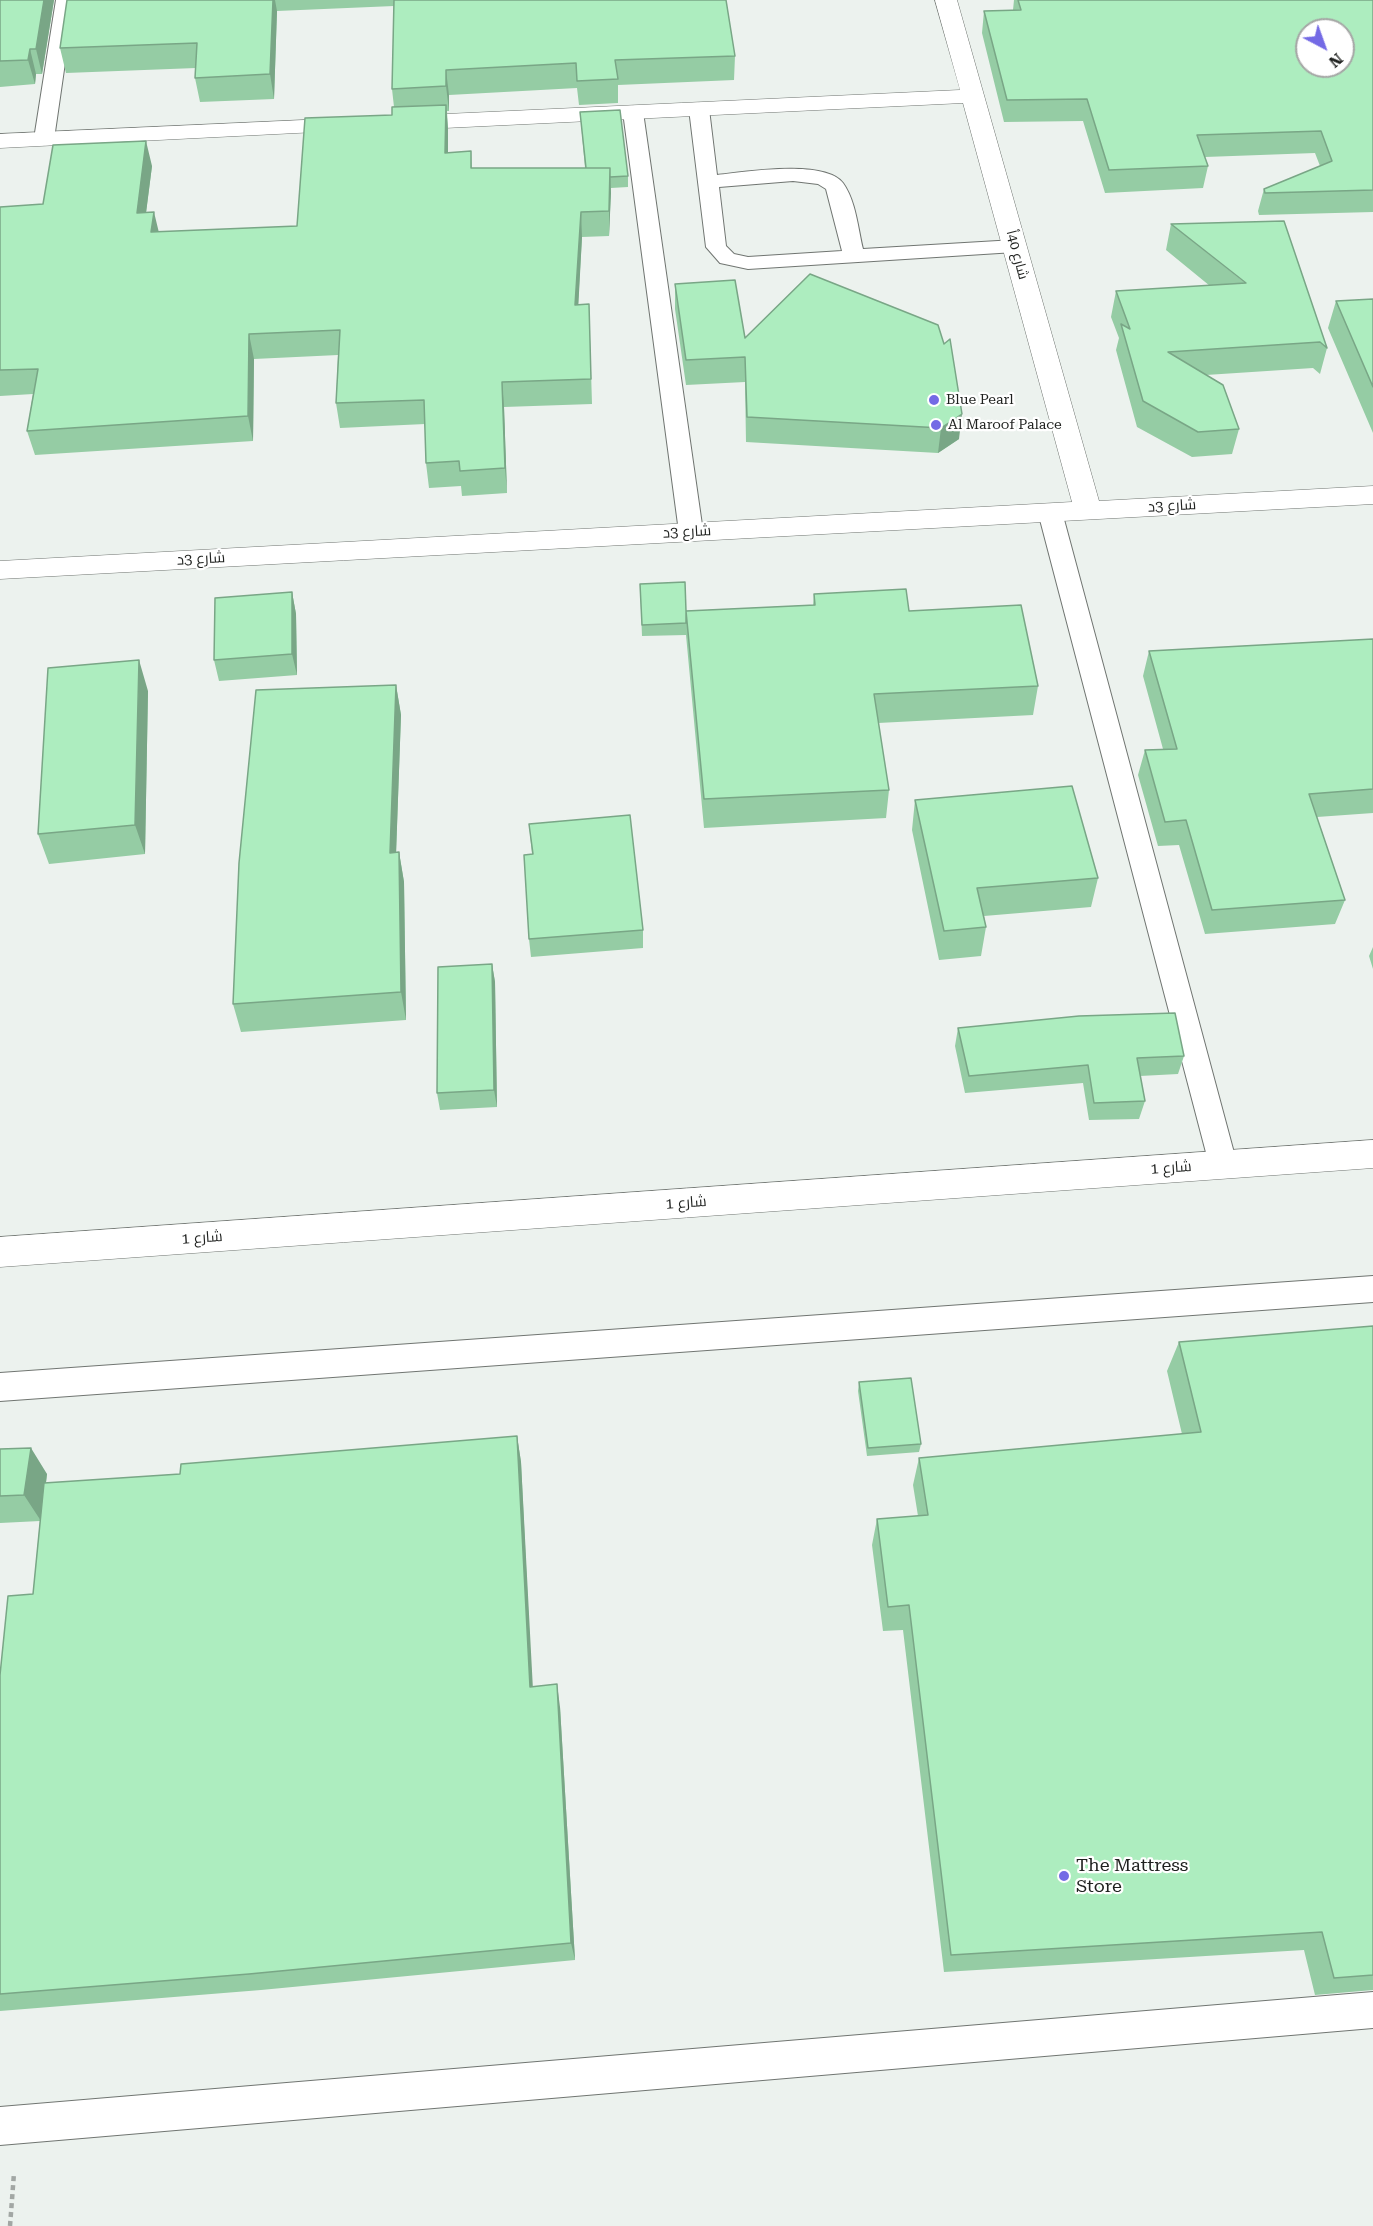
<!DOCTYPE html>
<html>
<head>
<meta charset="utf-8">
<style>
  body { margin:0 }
  #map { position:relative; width:1373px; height:2226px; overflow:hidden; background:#ecf2ee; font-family:"Roboto Serif",serif }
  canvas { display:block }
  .north { position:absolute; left:1295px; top:18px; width:60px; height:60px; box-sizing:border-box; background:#fff; border:2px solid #a5a6a5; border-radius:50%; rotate:139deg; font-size:16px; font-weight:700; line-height:24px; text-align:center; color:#1f211f }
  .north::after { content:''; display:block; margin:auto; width:21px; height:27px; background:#746ae5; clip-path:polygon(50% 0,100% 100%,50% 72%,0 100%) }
</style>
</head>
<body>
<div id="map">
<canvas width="1373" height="2226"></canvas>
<div class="north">N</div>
</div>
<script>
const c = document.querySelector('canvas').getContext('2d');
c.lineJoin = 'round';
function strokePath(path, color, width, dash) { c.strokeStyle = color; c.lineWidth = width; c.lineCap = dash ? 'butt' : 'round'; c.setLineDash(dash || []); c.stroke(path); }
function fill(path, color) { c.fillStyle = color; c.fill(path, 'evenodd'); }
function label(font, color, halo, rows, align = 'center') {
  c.font = font + ' "Roboto Serif",Cairo,serif'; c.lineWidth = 4.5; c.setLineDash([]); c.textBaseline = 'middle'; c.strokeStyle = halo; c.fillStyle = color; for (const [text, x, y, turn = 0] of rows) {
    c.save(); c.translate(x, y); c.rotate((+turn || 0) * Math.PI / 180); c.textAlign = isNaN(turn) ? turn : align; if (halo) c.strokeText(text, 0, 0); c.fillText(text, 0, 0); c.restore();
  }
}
const lane = new Path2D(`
  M 56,0 L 74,0 L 54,139 L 44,145 L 34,139 Z
  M 699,103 L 709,109 L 717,175 C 745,172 824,159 843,183 C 856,201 858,229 863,249 L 1015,240 L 1022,242 L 1025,246 L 1022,250 L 1015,252 L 748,269 L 720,263 L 706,247 L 689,109 ZM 793,181 L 818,184 L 826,189 L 842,251 L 748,257 L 734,254 L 726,246 L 719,187 Z
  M 633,106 L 643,112 L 703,532 L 699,538 L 691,540 L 683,538 L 679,532 L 623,112 Z
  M 1050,504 L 1058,507 L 1062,512 L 1237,1164 L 1233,1173 L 1223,1176 L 1213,1173 L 1209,1164 L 1038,512 L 1042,507 Z
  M 1373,1276 L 1373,1302 L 0,1401 L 0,1373 Z
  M 1373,1992 L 1373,2028 L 0,2145 L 0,2107 Z`);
const street = new Path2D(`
  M 935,0 L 957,0 L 1099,501 L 1373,486 L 1373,504 L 0,579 L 0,561 L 1072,502 L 963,103 L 403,130 L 395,128 L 392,123 L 395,118 L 403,116 L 960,90 Z
  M 348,118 L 356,120 L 359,125 L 356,130 L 0,148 L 0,134 Z
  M 1373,1140 L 1373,1168 L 0,1267 L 0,1237 Z`);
strokePath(lane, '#707571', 2);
strokePath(street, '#707571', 1);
strokePath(new Path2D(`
  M 10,2226 L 14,2173`), '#a2a7a4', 4.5, [5, 4]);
fill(lane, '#fff');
fill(street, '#fff');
fill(new Path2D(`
  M 0,0 L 54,0 L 42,74 L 36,74 L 35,84 L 0,87 Z
  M 67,0 L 726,0 L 735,56 L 734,80 L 618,85 L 618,103 L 579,105 L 577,88 L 449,95 L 449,111 L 447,111 L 448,129 L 448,153 L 471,151 L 472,168 L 585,168 L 580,112 L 628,176 L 628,187 L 611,188 L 609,236 L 582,237 L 578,305 L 589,304 L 592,404 L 504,407 L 507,493 L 462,496 L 461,486 L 429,488 L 426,463 L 425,424 L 340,428 L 336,403 L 338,355 L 254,359 L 253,441 L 35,455 L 27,431 L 33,394 L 0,396 L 0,207 L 43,204 L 152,166 L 146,212 L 158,232 L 297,226 L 392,115 L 394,107 L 392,89 L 394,6 L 277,11 L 274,99 L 200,102 L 195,78 L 196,68 L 66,73 L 60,48 Z
  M 1014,0 L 1373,0 L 1373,212 L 1259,215 L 1258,211 L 1264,189 L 1320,166 L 1315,153 L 1205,157 L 1208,166 L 1203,188 L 1105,193 L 1083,121 L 1004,122 L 982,33 L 984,11 L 1013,10 Z
  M 1171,224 L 1327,348 L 1320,374 L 1313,368 L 1206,375 L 1239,429 L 1232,454 L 1192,457 L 1137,427 L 1116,350 L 1119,338 L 1111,317 L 1116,291 L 1210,286 L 1166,250 Z
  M 810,274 L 959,439 L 938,453 L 746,442 L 745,382 L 686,385 L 675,309 L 675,284 L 745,338 Z
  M 1373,299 L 1373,433 L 1328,328 L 1336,301 Z
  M 640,584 L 686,611 L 813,605 L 814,594 L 909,611 L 1038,686 L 1033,715 L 878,723 L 889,790 L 886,818 L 704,828 L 686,635 L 642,636 Z
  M 292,592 L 296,614 L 297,675 L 219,681 L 214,660 Z
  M 1373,639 L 1373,813 L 1317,817 L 1345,900 L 1335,924 L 1205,934 L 1179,845 L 1158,846 L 1138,775 L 1145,750 L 1163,749 L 1143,676 L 1149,651 Z
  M 396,685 L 401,715 L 396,853 L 399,852 L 404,882 L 406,1020 L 241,1032 L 233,1004 Z
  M 148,691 L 145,854 L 49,864 L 38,834 Z
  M 915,800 L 1098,878 L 1091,907 L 984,916 L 986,927 L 981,956 L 939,960 L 912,830 Z
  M 529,824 L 643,930 L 643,948 L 531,957 L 529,939 L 532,854 Z
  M 1373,947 L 1373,969 L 1369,956 Z
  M 492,964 L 495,982 L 497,1107 L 440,1110 L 437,1093 Z
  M 958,1028 L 1184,1056 L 1178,1074 L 1140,1076 L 1145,1101 L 1139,1119 L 1089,1120 L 1083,1083 L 965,1093 L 955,1046 Z
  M 1373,1326 L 1373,1990 L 1315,1995 L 1304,1950 L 944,1972 L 903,1630 L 883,1631 L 872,1545 L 877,1519 L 918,1516 L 913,1485 L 919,1458 L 1182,1434 L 1167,1371 L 1179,1342 Z
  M 859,1382 L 921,1444 L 919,1452 L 867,1456 L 858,1391 Z
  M 517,1436 L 521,1462 L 532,1687 L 560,1707 L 575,1960 L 261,1990 L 0,2011 L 0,1675 L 33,1594 L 40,1521 L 0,1523 L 0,1449 L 47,1474 L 46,1483 L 180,1474 Z`), '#95cca4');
fill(new Path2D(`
  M 44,0 L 54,0 L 42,74 L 36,49 Z
  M 273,0 L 275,0 L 277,11 L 274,99 L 270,74 Z
  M 30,49 L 36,74 L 35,84 L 28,60 Z
  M 446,70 L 449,95 L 449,111 L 446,86 Z
  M 446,105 L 448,129 L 448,177 L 445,153 Z
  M 146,141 L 152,166 L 143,237 L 137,213 Z
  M 610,168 L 611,193 L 609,236 L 609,211 Z
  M 154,212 L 160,237 L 151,232 Z
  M 581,212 L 582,237 L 577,330 L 575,305 Z
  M 249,334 L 254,359 L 253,441 L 248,416 Z
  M 502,382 L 504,407 L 507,493 L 505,468 Z
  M 962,414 L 959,439 L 938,453 L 941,428 Z
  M 292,592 L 296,614 L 297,675 L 292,654 Z
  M 139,660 L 148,691 L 145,854 L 135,825 Z
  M 396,685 L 401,715 L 395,883 L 390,853 Z
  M 399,852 L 404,882 L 406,1020 L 401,992 Z
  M 492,964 L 495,982 L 497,1107 L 494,1090 Z
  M 517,1436 L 521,1462 L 534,1709 L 530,1687 Z
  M 31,1448 L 47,1474 L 41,1521 L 24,1495 Z
  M 557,1684 L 560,1707 L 575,1960 L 571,1943 Z`), '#79a686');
const building = new Path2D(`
  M 0,0 L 44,0 L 36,49 L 30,49 L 28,60 L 0,61 Z
  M 67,0 L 273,0 L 270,74 L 195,78 L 197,43 L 60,48 Z
  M 394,0 L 726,0 L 735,56 L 615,60 L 618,79 L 577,81 L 576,63 L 446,70 L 446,86 L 392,89 Z
  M 1018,0 L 1373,0 L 1373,190 L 1265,193 L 1264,189 L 1332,161 L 1321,131 L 1197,135 L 1208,166 L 1109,170 L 1087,99 L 1007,100 L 984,11 L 1021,10 ZM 1307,30 L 1343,30 L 1343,66 L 1307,66 Z
  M 446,105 L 445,153 L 471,151 L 471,168 L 610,168 L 609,211 L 581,212 L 575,305 L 589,304 L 591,379 L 502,382 L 505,468 L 460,471 L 459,461 L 426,463 L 424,400 L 336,403 L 340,330 L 249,334 L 248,416 L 27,431 L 38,369 L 0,370 L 0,207 L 43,204 L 53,145 L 146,141 L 137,213 L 154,212 L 151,232 L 297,226 L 305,118 L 392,115 L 392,107 Z
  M 620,110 L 628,176 L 610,177 L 610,168 L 586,168 L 580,112 Z
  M 1284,221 L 1327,348 L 1320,342 L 1168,352 L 1223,385 L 1239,429 L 1198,432 L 1143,401 L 1121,324 L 1130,329 L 1116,291 L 1246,283 L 1171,224 Z
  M 810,274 L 938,325 L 944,344 L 950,339 L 962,414 L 941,428 L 747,417 L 745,357 L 686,360 L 675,284 L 735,280 L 745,338 Z
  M 1373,299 L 1373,387 L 1336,301 Z
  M 685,582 L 686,611 L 686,623 L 642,625 L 640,584 Z
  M 906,589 L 909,611 L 1021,605 L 1038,686 L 874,694 L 889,790 L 704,799 L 686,611 L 815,605 L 814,594 Z
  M 292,592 L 292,654 L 214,660 L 215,598 Z
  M 1373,639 L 1373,789 L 1309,794 L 1345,900 L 1212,910 L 1186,820 L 1165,822 L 1145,750 L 1177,749 L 1149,651 Z
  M 139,660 L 135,825 L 38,834 L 48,668 Z
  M 396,685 L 390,853 L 399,852 L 401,992 L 233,1004 L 239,863 L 256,690 Z
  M 1072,786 L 1098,878 L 977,888 L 986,927 L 944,931 L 915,800 Z
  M 630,815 L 643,930 L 529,939 L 524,855 L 533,854 L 529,824 Z
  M 492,964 L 494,1090 L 437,1093 L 438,967 Z
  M 1175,1013 L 1184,1056 L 1137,1058 L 1145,1101 L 1094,1103 L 1088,1065 L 969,1076 L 958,1028 L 1079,1016 Z
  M 1373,1326 L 1373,1975 L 1334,1978 L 1322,1932 L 951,1955 L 909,1605 L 888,1607 L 877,1519 L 928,1515 L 919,1458 L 1201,1432 L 1179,1342 Z
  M 911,1378 L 921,1444 L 868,1448 L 859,1382 Z
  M 517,1436 L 530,1687 L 557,1684 L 571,1943 L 249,1974 L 0,1994 L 0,1675 L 8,1596 L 33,1594 L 44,1483 L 180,1474 L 181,1464 Z
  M 31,1448 L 24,1495 L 0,1496 L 0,1449 Z`);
fill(building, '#adedbf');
strokePath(building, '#79a686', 1.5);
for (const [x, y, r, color] of [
  [934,400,6,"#746ae5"],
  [936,425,6,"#746ae5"],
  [1064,1876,6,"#746ae5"]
]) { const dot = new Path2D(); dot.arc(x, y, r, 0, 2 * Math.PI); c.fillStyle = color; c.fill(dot); strokePath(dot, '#fff', 2); }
label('14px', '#1f211f', '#fff', [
  ["شارع 40أ",1017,255,75]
]);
label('14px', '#1f211f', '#fff', [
  ["Blue Pearl",946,400],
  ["Al Maroof Palace",948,425]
], 'left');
label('15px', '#1f211f', '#fff', [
  ["شارع 3د",1172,506,-3],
  ["شارع 3د",687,532,-3],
  ["شارع 3د",201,559,-3],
  ["شارع 1",1171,1168,-4],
  ["شارع 1",686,1203,-4],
  ["شارع 1",202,1238,-4]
]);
label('18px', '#1f211f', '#fff', [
  ["The Mattress",1076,1866],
  ["Store",1076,1887]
], 'left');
</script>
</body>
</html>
